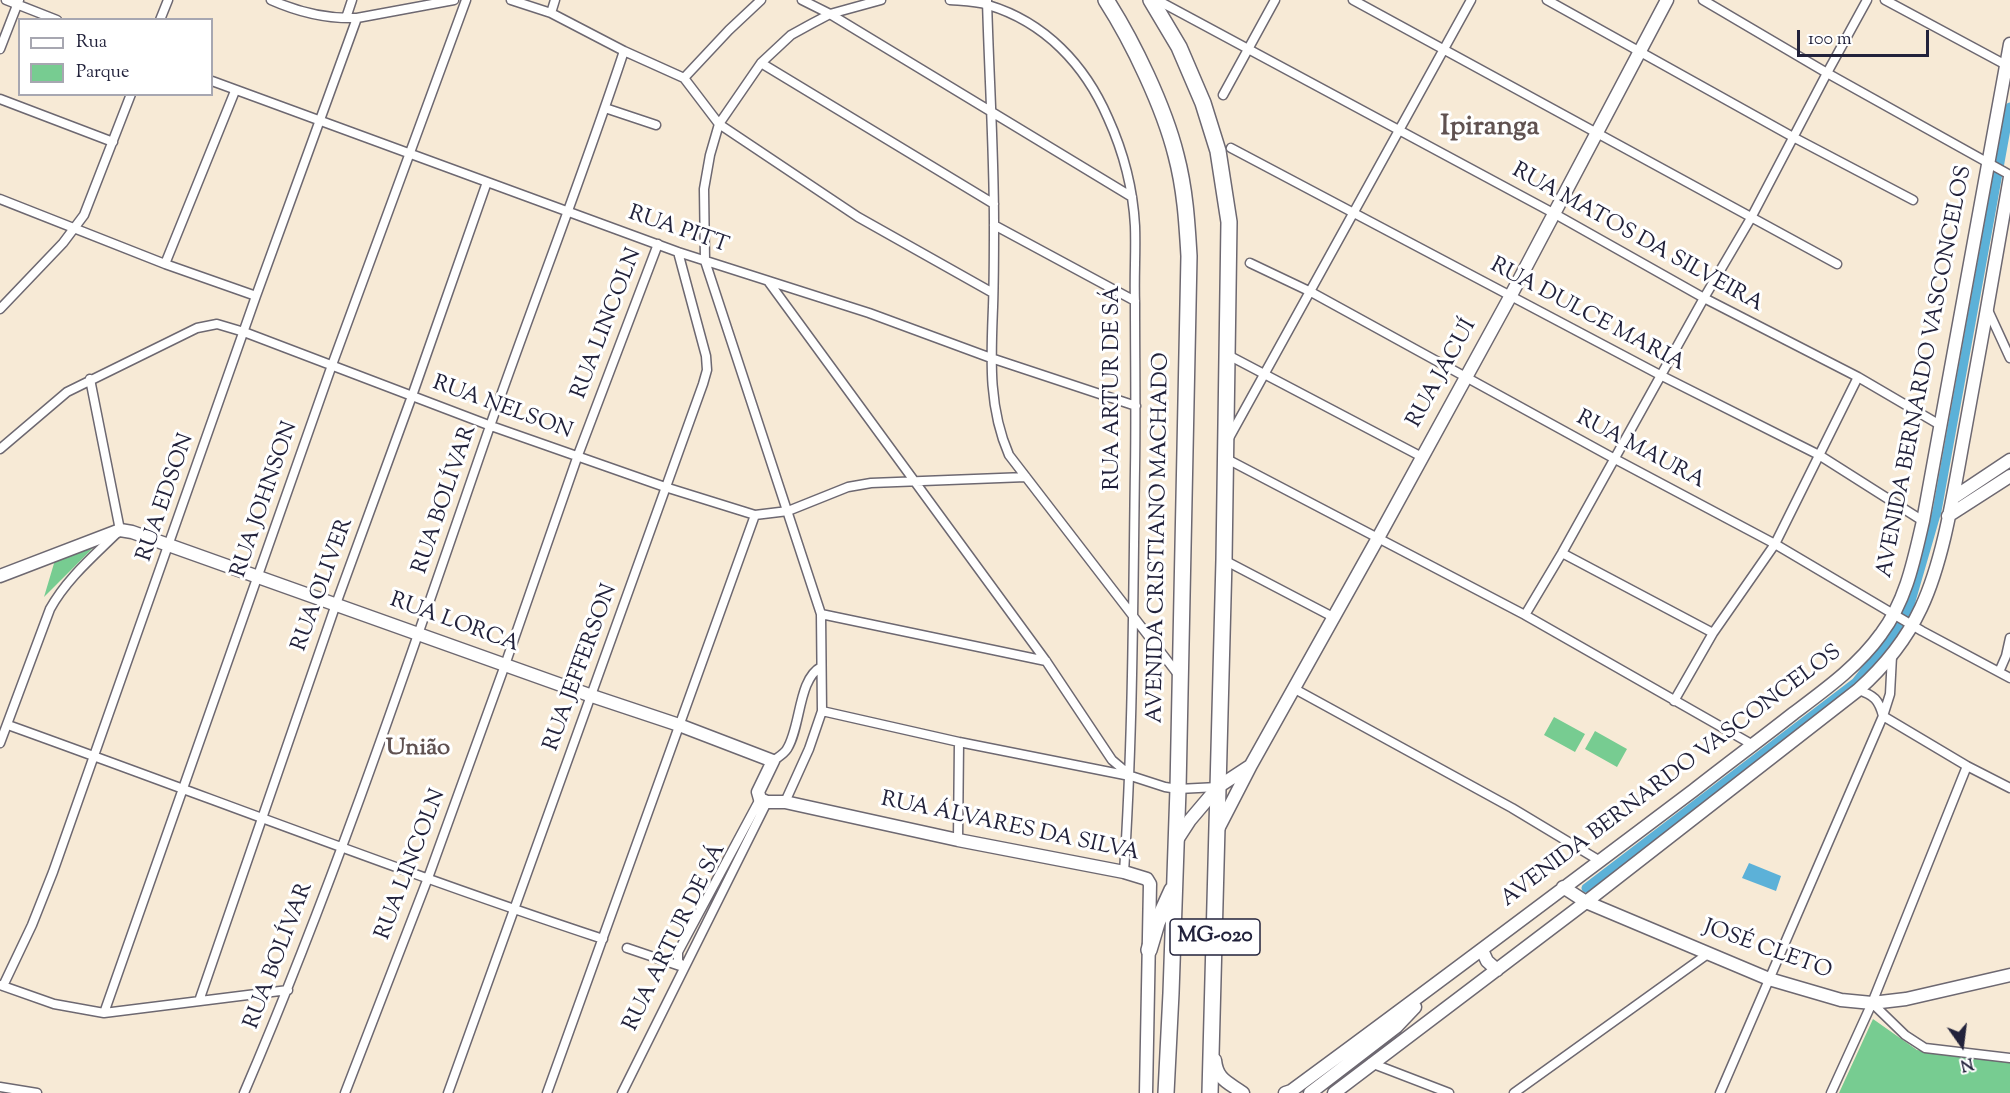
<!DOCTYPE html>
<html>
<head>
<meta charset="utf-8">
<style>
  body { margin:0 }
  #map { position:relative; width:2010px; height:1093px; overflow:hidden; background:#f7ead6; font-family:"Sorts Mill Goudy",serif }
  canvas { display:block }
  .legend { position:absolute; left:18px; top:18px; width:195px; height:78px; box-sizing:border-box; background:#fff; border:2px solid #a7a7b1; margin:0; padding:8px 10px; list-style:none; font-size:18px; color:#22223b }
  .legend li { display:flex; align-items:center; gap:12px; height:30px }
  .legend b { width:30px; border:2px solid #a7a7b1 }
  .north { position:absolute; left:1932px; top:1015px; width:60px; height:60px; -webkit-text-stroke:4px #fff; paint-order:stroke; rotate:166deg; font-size:16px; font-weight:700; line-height:24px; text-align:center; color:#22223b }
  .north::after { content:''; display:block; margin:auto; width:21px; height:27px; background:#22223b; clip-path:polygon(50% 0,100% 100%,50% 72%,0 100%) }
  .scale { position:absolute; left:1797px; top:30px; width:132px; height:27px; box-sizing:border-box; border:3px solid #22223b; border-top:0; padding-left:8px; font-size:18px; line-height:21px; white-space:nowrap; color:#22223b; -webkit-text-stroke:4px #fff; paint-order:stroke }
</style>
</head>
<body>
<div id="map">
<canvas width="2010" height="1093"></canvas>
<ul class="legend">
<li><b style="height:8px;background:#fff"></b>Rua</li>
<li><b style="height:16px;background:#77cc91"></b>Parque</li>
</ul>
<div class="north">N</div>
<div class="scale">100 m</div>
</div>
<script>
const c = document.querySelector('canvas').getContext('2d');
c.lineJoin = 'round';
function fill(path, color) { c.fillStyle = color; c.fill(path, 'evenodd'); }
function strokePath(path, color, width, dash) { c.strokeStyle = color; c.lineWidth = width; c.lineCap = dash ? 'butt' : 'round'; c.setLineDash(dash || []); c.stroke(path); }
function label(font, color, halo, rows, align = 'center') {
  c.font = font + ' "Sorts Mill Goudy",serif'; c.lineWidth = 6; c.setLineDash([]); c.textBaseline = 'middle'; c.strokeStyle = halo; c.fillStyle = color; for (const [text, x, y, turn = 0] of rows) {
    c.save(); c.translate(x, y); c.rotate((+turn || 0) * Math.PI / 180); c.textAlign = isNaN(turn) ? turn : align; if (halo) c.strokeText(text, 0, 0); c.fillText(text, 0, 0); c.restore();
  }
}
fill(new Path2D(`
  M 96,545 L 44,597 L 55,560 Z
  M 1554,717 L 1585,734 L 1575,752 L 1544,735 Z
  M 1595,731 L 1627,749 L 1617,767 L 1585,749 Z
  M 1873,1019 L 1917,1050 L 2010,1062 L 2010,1093 L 1839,1093 Z`), '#77cc91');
fill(new Path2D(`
  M 1749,863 L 1781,876 L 1776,891 L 1742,878 Z`), '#5cb1d8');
strokePath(new Path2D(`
  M 1586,888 L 1856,682 L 1895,632 L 1909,608 L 1937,511 L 2010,107`), '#5cb1d8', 9);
const street = new Path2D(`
  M 6,0 L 57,20
  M 271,0 C 298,12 327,19 357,18 L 454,0
  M 511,0 L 551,13 L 624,51 L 684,78 L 719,124 L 858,217 L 993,293
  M 802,0 L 830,14 L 1132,197
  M 950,0 C 962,1 976,1 988,5 C 1045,22 1085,65 1108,118 C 1123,151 1133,189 1135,226 C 1136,251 1134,277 1135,303 C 1135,358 1136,413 1135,469 C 1133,603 1133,738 1124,872
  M 987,0 C 989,75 994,150 994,224 C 994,252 994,279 993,307 C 991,358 988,407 1009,455 L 1180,677
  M 1157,0 L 1555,214 L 1704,298 L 1858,377 L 1940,425
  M 1353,0 L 1837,264
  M 1547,0 L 1793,137 L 1913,200
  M 1703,0 L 1827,73 L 2010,175
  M 1885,0 L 2006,65
  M 551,13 L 555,0
  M 346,18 L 352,0
  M 160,20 L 168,0
  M 0,49 L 19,0
  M 761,63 L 994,204
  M 684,78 L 729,30 L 761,0
  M 212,81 L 678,252 L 869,313 L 991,358 L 1136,406
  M 1223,95 L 1275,0
  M 0,99 L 113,142
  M 605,108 L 656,125
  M 1231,148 L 1662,376 L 1819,455 L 1923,521
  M 0,199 L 165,264 L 256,296
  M 994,225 L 1135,301
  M 1250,263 L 1311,292 L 1615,459 L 1775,544 L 1922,631 L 2010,678
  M 165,264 L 235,91
  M 768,281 L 1046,661 L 1112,760 L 1131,776 L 1165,787 L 1178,789 L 1218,787
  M 1987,308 L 2010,358
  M 0,309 L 63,243 L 84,215 L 131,94
  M 1228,355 L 1422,457
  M 1229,438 L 1471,0
  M 0,449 L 67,392 L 197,328 L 217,324 L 244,332 L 491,426 L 665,487 L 755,515 L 788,511 L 848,487 L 871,483 L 1026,477
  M 1225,458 L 1525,615 L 1753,745
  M 1562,553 L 1713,633
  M 1224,560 L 1333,617
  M 821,614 L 1046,661
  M 1525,615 L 1562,553 L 1704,298 L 1751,218 L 1827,73 L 1867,0
  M 1999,672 L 2006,656 L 2010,638
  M 1293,688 L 1512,808 L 1600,861
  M 1858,690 C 1874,695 1879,700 1883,716
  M 1674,701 L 1713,633 L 1775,544 L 1858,377
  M 822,711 L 959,742 L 1130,776
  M 1883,716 L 1967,766 L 2010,788
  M 8,725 C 206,796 403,873 603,939
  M 0,743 L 50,609 C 67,578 95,555 120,530 L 90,379
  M 773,761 C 778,757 784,754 787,749 C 801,727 798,679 821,667
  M 785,802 L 809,749 L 822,711 L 821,614 L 705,261 L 704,189 L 710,155 L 719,124 L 761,63 L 791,35 L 811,24 L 830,14 L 881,0
  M 958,840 L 959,742
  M 627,948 L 683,967
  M 682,966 L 678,961 L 678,952 L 760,799
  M 0,985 L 54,1004 L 104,1013 L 288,990
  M 3,986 L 32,925 L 53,872 L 256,296 L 357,18
  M 199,1001 L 336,604 L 412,396 L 487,182
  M 1872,1003 L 1905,1035 L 1925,1048 L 2010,1058
  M 104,1013 L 332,365 L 466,0
  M 1371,1063 L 1449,1093
  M 0,1087 L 37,1093
  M 244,1093 C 337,876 412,652 489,429 C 533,303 582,178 624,51
  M 345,1093 L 428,878 L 505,665 L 578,455 L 658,244
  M 448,1093 L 703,384 L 707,370 L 706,356 L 678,252
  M 547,1093 L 755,515
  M 622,1093 L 767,802
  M 1514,1093 L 1709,953
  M 1720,1093 L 1883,716 L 1890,694 L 1892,656
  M 1831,1093 L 1872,1003 L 1967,766`);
const secondary = new Path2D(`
  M 1953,498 L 2010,460
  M 1948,516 L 2010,476
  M 0,576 L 120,530 L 132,532 L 592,696 L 679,725 L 773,761 L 758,792 L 760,799 L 767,802 L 785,802 L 958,840 L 1124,872 L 1147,879 L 1150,884 L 1146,1093
  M 1218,829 L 1251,765 L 1378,538 L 1510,297 L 1667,0
  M 1177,840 L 1190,820 L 1218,787 L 1250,766
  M 1563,887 L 1586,902 L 1769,979 L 1841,1000 L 1872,1003 L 1906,999 L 2010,975
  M 1482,950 L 1487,961 L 1497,970
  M 1215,1060 C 1217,1080 1228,1082 1243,1093
  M 1285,1093 L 1291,1091 C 1426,992 1560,891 1694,790 C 1727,764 1761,739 1794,713 C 1826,689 1858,666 1881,634 C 1906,601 1914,560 1923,521 L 2010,44
  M 1310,1093 L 1396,1027 L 1415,1007
  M 1334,1093 L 1586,902 L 1858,690 C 1885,666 1906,640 1921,608 C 1944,559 1954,490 1964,436 C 1980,350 1995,263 2010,177`);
const highway = new Path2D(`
  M 1106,0 C 1133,42 1164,107 1176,155 C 1185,189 1187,222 1189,256 L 1178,789 L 1171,993 L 1166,1093
  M 1151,0 L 1179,47 L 1203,103 L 1218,151 L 1229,222 L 1224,560 L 1210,1093
  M 1149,950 L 1157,923 L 1172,890`);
strokePath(street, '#6d6871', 11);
strokePath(secondary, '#6d6871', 15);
strokePath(highway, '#6d6871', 18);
strokePath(street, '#fff', 8);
strokePath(secondary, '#fff', 12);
strokePath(highway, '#fff', 15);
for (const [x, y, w] of [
  [1215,937,90]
]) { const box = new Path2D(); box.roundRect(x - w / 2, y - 18, w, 36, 4.5); c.fillStyle = '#fff'; c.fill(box); strokePath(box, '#22223b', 1.5); }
label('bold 21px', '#22223b', null, [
  ["MG-020",1215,937]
]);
label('22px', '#22223b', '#fff', [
  ["RUA PITT",678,231,19],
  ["RUA MATOS DA SILVEIRA",1637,239,29],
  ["RUA DULCE MARIA",1587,316,28],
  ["RUA LINCOLN",608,324,-69],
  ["AVENIDA BERNARDO VASCONCELOS",1926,372,-79],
  ["RUA JACUÍ",1443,374,-61],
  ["RUA ARTUR DE SÁ",1114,388,-90],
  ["RUA NELSON",502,409,20],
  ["RUA MAURA",1640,451,28],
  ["RUA EDSON",167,498,-71],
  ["RUA JOHNSON",266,500,-71],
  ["RUA BOLÍVAR",446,500,-71],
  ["AVENIDA CRISTIANO MACHADO",1160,538,-89],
  ["RUA OLIVER",324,585,-70],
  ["RUA LORCA",454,624,20],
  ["RUA JEFFERSON",582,668,-70],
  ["AVENIDA BERNARDO VASCONCELOS",1672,777,-37],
  ["RUA ÁLVARES DA SILVA",1010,828,12],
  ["RUA LINCOLN",412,865,-69],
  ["RUA ARTUR DE SÁ",676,938,-64],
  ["JOSÉ CLETO",1767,951,20],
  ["RUA BOLÍVAR",280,956,-69]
]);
label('bold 24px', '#605251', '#fff', [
  ["União",418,750]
]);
label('bold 28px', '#605251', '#fff', [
  ["Ipiranga",1490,129]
]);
</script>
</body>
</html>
